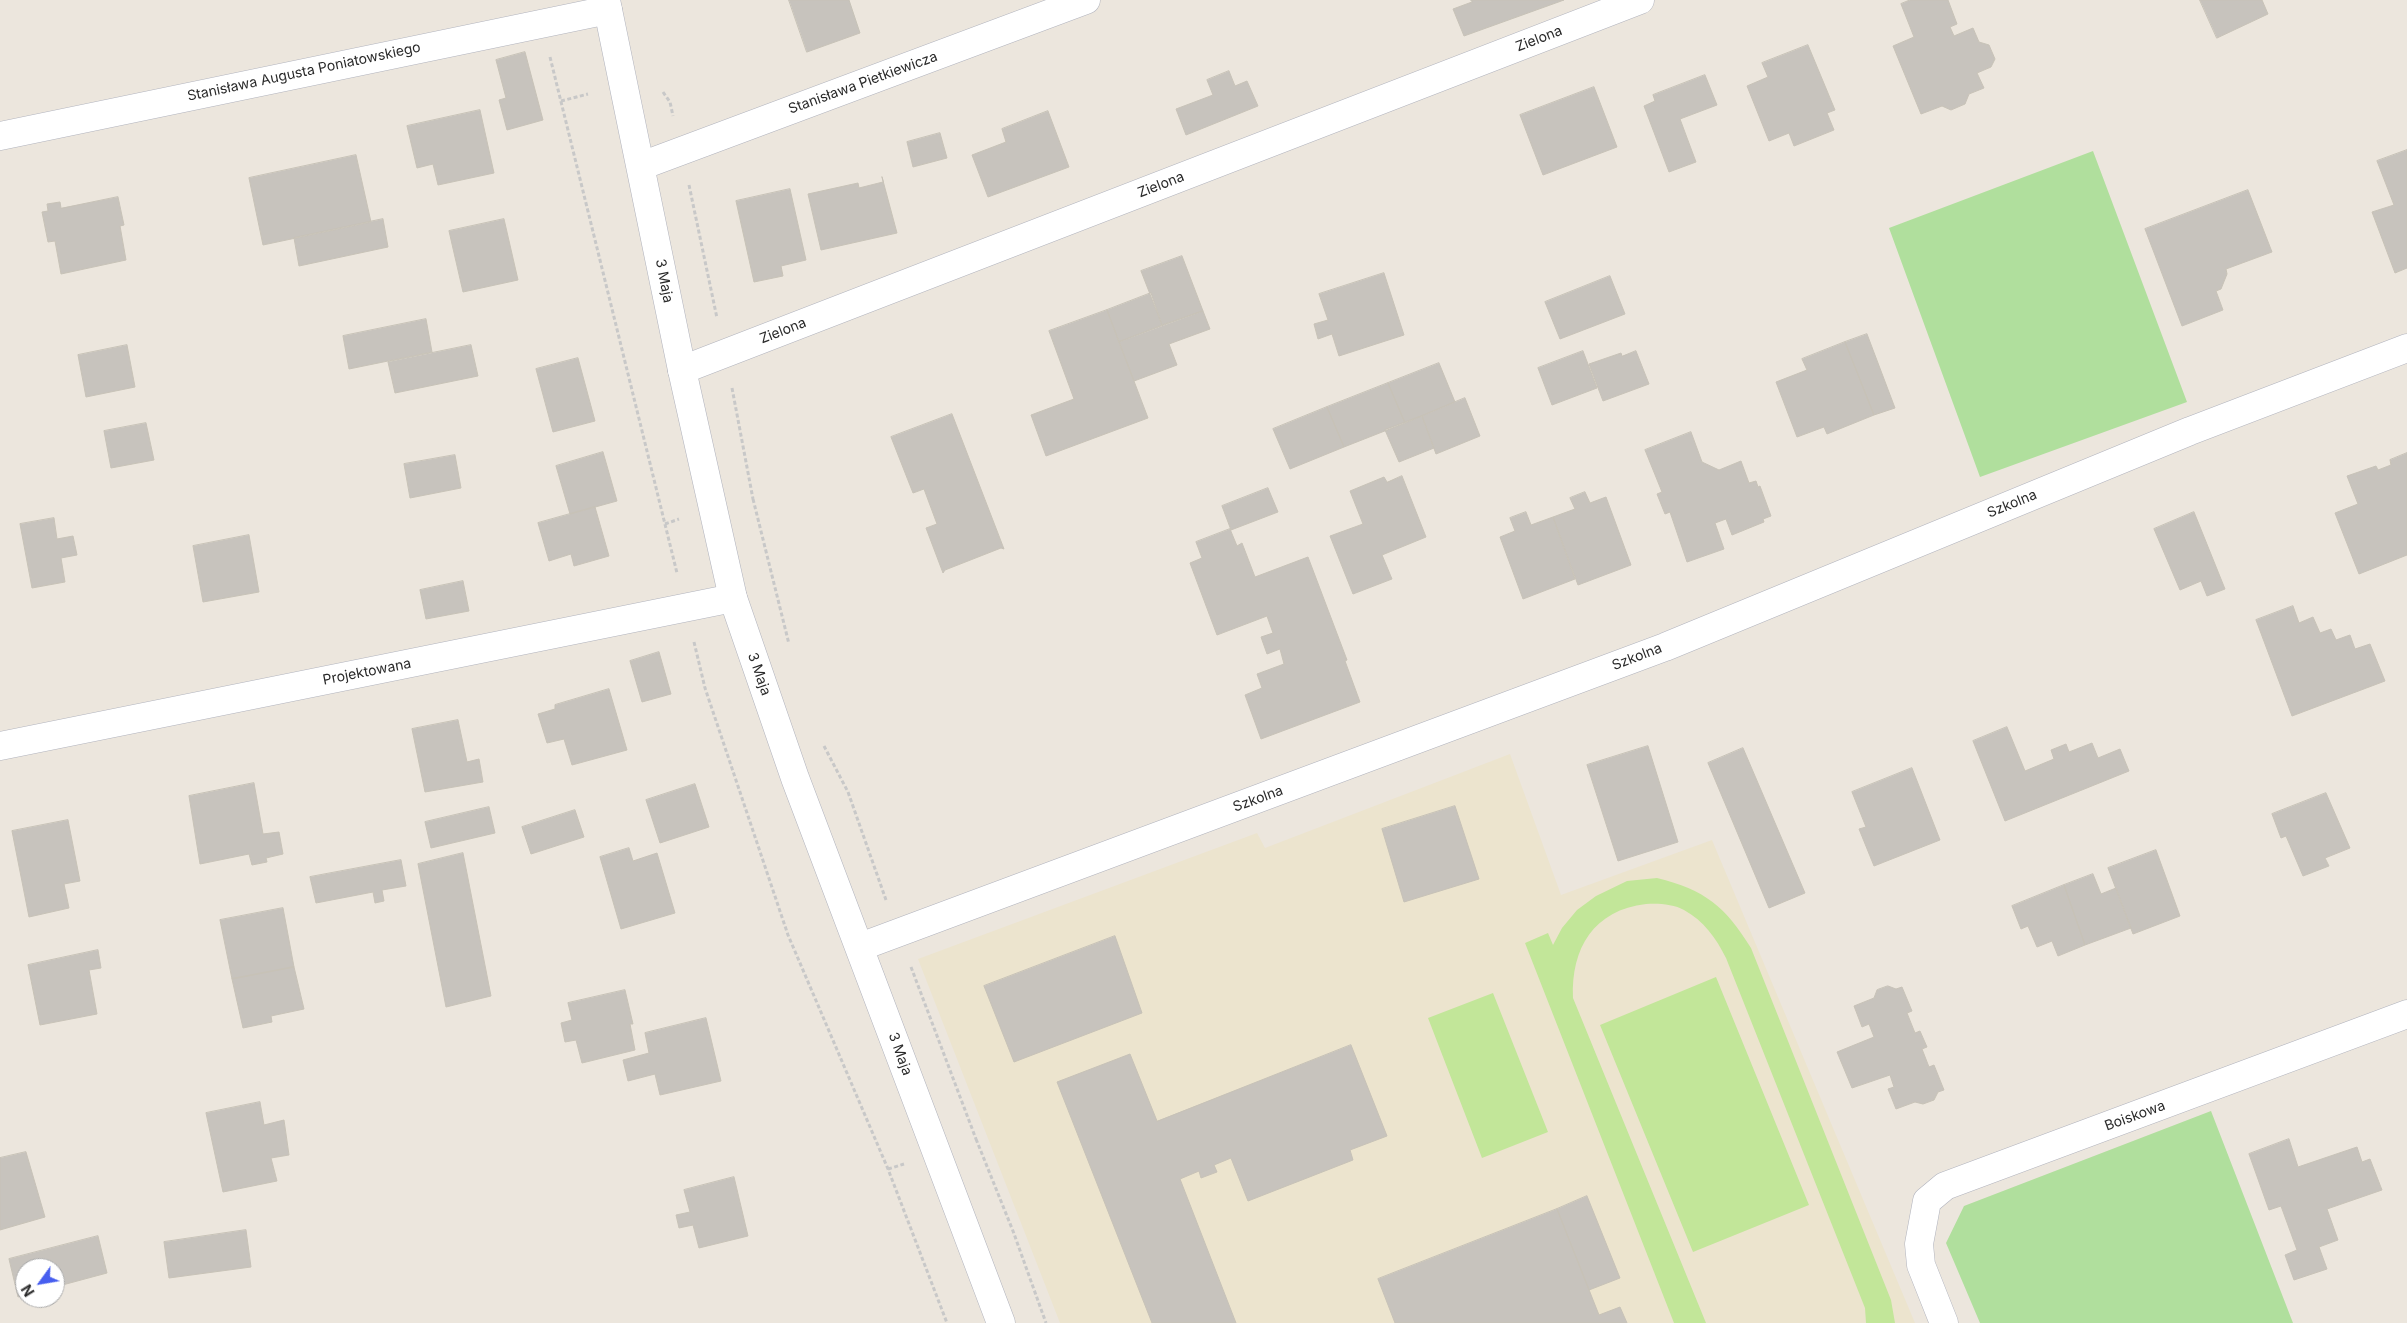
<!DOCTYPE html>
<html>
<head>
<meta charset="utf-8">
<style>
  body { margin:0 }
  #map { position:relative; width:2407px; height:1323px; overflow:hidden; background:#ece6dd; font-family:Inter,sans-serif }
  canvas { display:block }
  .north { position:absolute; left:15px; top:1258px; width:50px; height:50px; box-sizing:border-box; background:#fff; border:1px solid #aaa; border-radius:50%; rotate:238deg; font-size:14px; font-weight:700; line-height:20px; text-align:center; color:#2a2a2a }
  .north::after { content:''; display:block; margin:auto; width:18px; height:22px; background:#475eef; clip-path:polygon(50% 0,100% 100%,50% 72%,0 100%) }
</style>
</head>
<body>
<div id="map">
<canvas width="2407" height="1323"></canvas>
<div class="north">N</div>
</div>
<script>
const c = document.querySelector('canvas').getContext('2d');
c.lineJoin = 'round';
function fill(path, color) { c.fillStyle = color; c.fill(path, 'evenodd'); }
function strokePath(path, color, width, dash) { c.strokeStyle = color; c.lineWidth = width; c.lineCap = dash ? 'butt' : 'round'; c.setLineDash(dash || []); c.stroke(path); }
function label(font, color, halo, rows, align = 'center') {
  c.font = font + ' Inter,sans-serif'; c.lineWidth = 4.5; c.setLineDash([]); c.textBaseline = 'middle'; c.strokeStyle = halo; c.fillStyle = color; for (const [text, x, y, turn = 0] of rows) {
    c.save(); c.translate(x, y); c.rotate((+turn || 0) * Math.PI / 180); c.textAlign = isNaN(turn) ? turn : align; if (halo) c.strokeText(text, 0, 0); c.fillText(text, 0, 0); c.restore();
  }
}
fill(new Path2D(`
  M 1510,754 L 1561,895 L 1712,840 L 1915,1323 L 1060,1323 L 918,959 L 1257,833 L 1265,848 Z`), '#ece4ce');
fill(new Path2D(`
  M 2093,151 L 2187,402 L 1980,477 L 1889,228 Z
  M 2211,1111 L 2293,1323 L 1980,1323 L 1946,1243 L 1964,1206 Z`), '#b0df9d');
fill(new Path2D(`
  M 1657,878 C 1705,890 1725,906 1751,948 L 1891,1300 L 1895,1323 L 1866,1323 L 1865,1308 L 1726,958 C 1716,938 1704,921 1684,910 C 1674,904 1657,903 1646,904 C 1594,910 1571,948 1573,998 L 1706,1323 L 1674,1323 L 1525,943 L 1548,933 L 1553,945 L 1562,928 L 1577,910 L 1596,896 L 1627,881 Z
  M 1716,977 L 1809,1205 L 1693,1252 L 1600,1025 Z
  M 1493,993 L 1548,1132 L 1482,1158 L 1428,1018 Z`), '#c2e699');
const building = new Path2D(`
  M 789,0 L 849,0 L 860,33 L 807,52 Z
  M 1471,0 L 1564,0 L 1464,36 L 1453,9 L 1472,2 Z
  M 1910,0 L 1948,0 L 1957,24 L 1950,27 L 1954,36 L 1973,28 L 1979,42 L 1989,45 L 1995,59 L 1991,67 L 1977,73 L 1984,88 L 1969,94 L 1965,104 L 1951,110 L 1942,106 L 1921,114 L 1893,46 L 1914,37 L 1901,4 Z
  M 2200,0 L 2262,0 L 2268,14 L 2217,38 Z
  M 1808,45 L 1835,110 L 1827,113 L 1834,130 L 1794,146 L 1789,133 L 1769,141 L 1747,86 L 1768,77 L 1762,63 Z
  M 525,52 L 543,120 L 507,130 L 499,100 L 506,98 L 496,60 Z
  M 1229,71 L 1235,86 L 1247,81 L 1258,106 L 1186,135 L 1176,109 L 1213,95 L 1207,80 Z
  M 1705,75 L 1717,105 L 1680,119 L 1696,162 L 1669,172 L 1644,106 L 1655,101 L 1653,95 Z
  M 1594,87 L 1617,147 L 1543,175 L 1520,115 Z
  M 480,110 L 494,173 L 438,185 L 433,164 L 417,168 L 407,126 Z
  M 1048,111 L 1069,167 L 988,197 L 972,155 L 1006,142 L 1002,129 Z
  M 940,133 L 947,158 L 913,167 L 907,142 Z
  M 2407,150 L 2407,268 L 2395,273 L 2372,212 L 2394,205 L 2377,161 Z
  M 356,155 L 371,222 L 263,245 L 249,178 Z
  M 882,177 L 897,233 L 821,250 L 808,194 L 858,183 L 859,188 L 883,182 Z
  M 790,189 L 806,260 L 781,266 L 783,276 L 754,282 L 736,201 Z
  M 2248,190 L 2272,252 L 2226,269 L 2227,274 L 2221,289 L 2216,291 L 2223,310 L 2182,326 L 2145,229 Z
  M 118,197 L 124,225 L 120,226 L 126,260 L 61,274 L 55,241 L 48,242 L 42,212 L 48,211 L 47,204 L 60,202 L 61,208 Z
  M 383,219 L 388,247 L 299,266 L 294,238 Z
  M 504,219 L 518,280 L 463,292 L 449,231 Z
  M 1182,256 L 1203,311 L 1162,325 L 1141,271 Z
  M 1384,273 L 1404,335 L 1339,356 L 1332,334 L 1318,339 L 1314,324 L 1328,320 L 1319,294 Z
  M 1610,276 L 1625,314 L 1560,339 L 1545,302 Z
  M 1151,293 L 1162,325 L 1119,342 L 1107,310 Z
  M 1107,310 L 1148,418 L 1046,456 L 1031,415 L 1074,399 L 1049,331 Z
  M 1203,311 L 1210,329 L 1169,344 L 1177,365 L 1134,381 L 1119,342 Z
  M 426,319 L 432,352 L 349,369 L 343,336 Z
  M 1867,334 L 1895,408 L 1874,415 L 1845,342 Z
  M 1845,342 L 1874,415 L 1827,434 L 1824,427 L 1797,437 L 1776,382 L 1807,370 L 1802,359 Z
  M 127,345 L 135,387 L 86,397 L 78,355 Z
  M 471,345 L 478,376 L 395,393 L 388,362 Z
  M 1583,351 L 1597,388 L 1552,405 L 1538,368 Z
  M 1636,351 L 1649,384 L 1603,401 L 1589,364 L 1621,353 L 1622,356 Z
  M 578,358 L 595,421 L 553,432 L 536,369 Z
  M 1439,363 L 1455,402 L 1405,423 L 1388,383 Z
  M 1388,383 L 1405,423 L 1344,447 L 1327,407 Z
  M 1465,398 L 1480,436 L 1436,454 L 1422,416 Z
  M 1327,407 L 1344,447 L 1290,469 L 1273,429 Z
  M 952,414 L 1004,549 L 1001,548 L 945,570 L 943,573 L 926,528 L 937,524 L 924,489 L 913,493 L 891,437 Z
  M 1422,416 L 1434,448 L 1399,462 L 1385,430 Z
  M 146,423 L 154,460 L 111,468 L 104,431 Z
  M 1691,432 L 1702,462 L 1719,470 L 1741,461 L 1749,483 L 1756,481 L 1758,487 L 1760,486 L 1771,516 L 1763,519 L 1764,522 L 1732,535 L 1726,519 L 1715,523 L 1724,549 L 1687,562 L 1670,512 L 1665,514 L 1657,494 L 1662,492 L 1645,450 Z
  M 603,452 L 617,501 L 570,514 L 556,466 Z
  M 2407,453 L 2407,555 L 2359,574 L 2335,513 L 2358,504 L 2347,476 L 2376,466 L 2378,470 L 2391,465 L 2390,460 Z
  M 455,455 L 461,488 L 410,498 L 404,464 Z
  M 1402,476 L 1426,537 L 1382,555 L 1392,579 L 1353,594 L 1330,536 L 1363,524 L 1350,491 L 1384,477 L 1387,482 Z
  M 1268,488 L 1278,512 L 1231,530 L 1222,506 Z
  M 1585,492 L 1590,503 L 1606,497 L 1631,565 L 1578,585 L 1553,517 L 1575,509 L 1570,498 Z
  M 595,507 L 609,556 L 574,566 L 571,554 L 549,561 L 538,523 Z
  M 1526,512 L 1531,525 L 1553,517 L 1575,579 L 1523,599 L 1500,537 L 1515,531 L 1510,518 Z
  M 2194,512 L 2225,589 L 2207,596 L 2201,581 L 2180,590 L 2154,529 Z
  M 54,518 L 57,539 L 73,536 L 77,555 L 61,558 L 65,582 L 32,588 L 20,524 Z
  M 1230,529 L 1237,546 L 1242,543 L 1255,577 L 1308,557 L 1347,660 L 1345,661 L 1360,702 L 1261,739 L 1245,695 L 1262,688 L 1257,674 L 1284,664 L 1280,649 L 1267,654 L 1261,637 L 1273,633 L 1267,616 L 1217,635 L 1190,563 L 1202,558 L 1196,542 Z
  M 249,535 L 259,592 L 203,602 L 193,546 Z
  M 463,581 L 469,611 L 426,619 L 420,590 Z
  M 2293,606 L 2299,623 L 2313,617 L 2320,633 L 2331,629 L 2336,640 L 2350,635 L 2355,649 L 2370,644 L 2385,681 L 2292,716 L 2256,620 Z
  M 659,652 L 671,694 L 642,702 L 630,661 Z
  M 609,689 L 627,750 L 572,765 L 564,739 L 547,743 L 538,714 L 555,709 L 555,705 Z
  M 458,720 L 467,762 L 479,759 L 483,782 L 425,792 L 412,729 Z
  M 2007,727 L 2025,771 L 2054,759 L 2051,750 L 2066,744 L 2069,752 L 2092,743 L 2098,758 L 2120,749 L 2129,771 L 2005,821 L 1973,741 Z
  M 1648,746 L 1678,842 L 1618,861 L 1587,765 Z
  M 1743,748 L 1805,893 L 1769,908 L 1708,763 Z
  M 1912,768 L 1940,840 L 1874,866 L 1859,829 L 1866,827 L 1852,792 Z
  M 254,783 L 263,834 L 279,832 L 283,854 L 266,858 L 267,862 L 252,865 L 249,854 L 200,864 L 189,796 Z
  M 695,784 L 709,827 L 660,843 L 646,800 Z
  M 2326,793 L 2350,848 L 2325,858 L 2329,866 L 2303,876 L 2286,836 L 2281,838 L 2272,814 Z
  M 1455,806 L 1479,879 L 1404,902 L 1382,829 Z
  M 489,807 L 495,833 L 431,848 L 425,822 Z
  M 575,810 L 584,837 L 531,854 L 522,827 Z
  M 68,820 L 80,881 L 64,884 L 69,908 L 29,917 L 12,831 Z
  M 629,848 L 633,861 L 657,853 L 675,913 L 621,929 L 600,857 Z
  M 2156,850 L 2180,916 L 2133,934 L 2108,868 Z
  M 463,853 L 491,996 L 446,1007 L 418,864 Z
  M 401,860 L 406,886 L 382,890 L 384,901 L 375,903 L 373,892 L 316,903 L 310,877 Z
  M 2093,874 L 2101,894 L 2116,888 L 2131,928 L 2085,945 L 2064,885 Z
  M 2064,885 L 2085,945 L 2058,956 L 2052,941 L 2037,947 L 2028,926 L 2021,929 L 2012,906 Z
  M 283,908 L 294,967 L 232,979 L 220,920 Z
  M 1115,936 L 1142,1013 L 1014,1062 L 984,986 Z
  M 98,950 L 101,968 L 89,970 L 97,1014 L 40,1025 L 28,965 Z
  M 294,967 L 304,1009 L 271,1016 L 272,1022 L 243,1028 L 232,979 Z
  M 1888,986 L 1896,989 L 1902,987 L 1912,1011 L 1907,1013 L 1915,1033 L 1920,1031 L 1927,1047 L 1922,1049 L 1929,1067 L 1934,1065 L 1944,1090 L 1938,1092 L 1934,1100 L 1923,1104 L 1915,1102 L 1896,1109 L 1888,1089 L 1894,1087 L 1890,1075 L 1852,1088 L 1837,1052 L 1874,1037 L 1869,1024 L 1862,1027 L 1854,1006 L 1874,998 L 1877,990 Z
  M 625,990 L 633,1024 L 630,1024 L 635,1050 L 582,1063 L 576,1040 L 565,1042 L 561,1023 L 572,1020 L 568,1003 Z
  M 706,1018 L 721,1081 L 660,1095 L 655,1074 L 628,1081 L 623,1060 L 649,1053 L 645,1033 Z
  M 1351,1045 L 1387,1136 L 1350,1150 L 1353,1160 L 1248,1201 L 1231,1158 L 1214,1165 L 1217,1172 L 1201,1178 L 1199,1171 L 1180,1179 L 1236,1323 L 1152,1323 L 1057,1082 L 1130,1054 L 1157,1121 Z
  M 260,1102 L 264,1125 L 284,1120 L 289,1155 L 271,1158 L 277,1181 L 223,1192 L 206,1113 Z
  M 2289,1139 L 2298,1167 L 2357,1147 L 2362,1162 L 2370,1159 L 2382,1190 L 2327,1209 L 2338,1240 L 2319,1247 L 2327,1269 L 2294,1280 L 2285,1255 L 2297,1250 L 2281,1206 L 2269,1210 L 2249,1154 Z
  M 26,1152 L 45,1217 L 0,1230 L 0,1158 Z
  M 734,1177 L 748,1236 L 699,1248 L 693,1225 L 679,1228 L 676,1215 L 690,1212 L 684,1190 Z
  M 1587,1196 L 1620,1278 L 1589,1290 L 1557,1209 Z
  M 1557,1209 L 1599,1315 L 1620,1307 L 1627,1323 L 1395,1323 L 1378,1279 Z
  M 246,1230 L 251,1267 L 169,1278 L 164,1242 Z
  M 98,1236 L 107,1273 L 55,1287 L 55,1268 L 25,1268 L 25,1295 L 18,1297 L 9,1259 Z`);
fill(building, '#c7c3bd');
strokePath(building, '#c7c2b7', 1);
const street = new Path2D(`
  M 0,136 L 608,10
  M 641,166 L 1086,0
  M 682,370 L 1640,0
  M 0,746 L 733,598
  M 860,947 L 1665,647 L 2190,431 L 2407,348
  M 1944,1323 L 1921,1265 L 1919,1244 L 1927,1201 L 1945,1186 L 2407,1014`);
const secondary = new Path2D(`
  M 606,0 L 682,370 L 733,598 L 795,778 L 1001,1323`);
strokePath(street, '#b1b3bd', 29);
strokePath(secondary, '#b1b3bd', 29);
strokePath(new Path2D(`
  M 550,57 L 677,573
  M 663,92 L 670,102 L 673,116
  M 561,101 L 588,94
  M 689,185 L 717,318
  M 732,388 L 753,499
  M 753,499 L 789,644
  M 665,524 L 679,519
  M 694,642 L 705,688 L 788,935 L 888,1169 L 947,1323
  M 824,746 L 848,792 L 886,900
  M 911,967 L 976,1139
  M 976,1139 L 1013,1231 L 1046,1323
  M 888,1169 L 904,1164`), '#c8c8c8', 3, [4, 2.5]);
strokePath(street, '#fff', 28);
strokePath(secondary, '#fff', 28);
label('14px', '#2a2a2a', '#fff', [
  ["Zielona",1539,39,-21],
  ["Stanisława Augusta Poniatowskiego",304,72,-12],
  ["Stanisława Pietkiewicza",863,83,-20],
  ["Zielona",1161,185,-21],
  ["3 Maja",664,281,79],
  ["Zielona",783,331,-21],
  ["Szkolna",2012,504,-22],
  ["Szkolna",1637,657,-21],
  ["Projektowana",367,672,-11],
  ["3 Maja",759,674,71],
  ["Szkolna",1258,799,-20],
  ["3 Maja",900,1054,70],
  ["Boiskowa",2135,1116,-20]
]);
</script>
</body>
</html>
